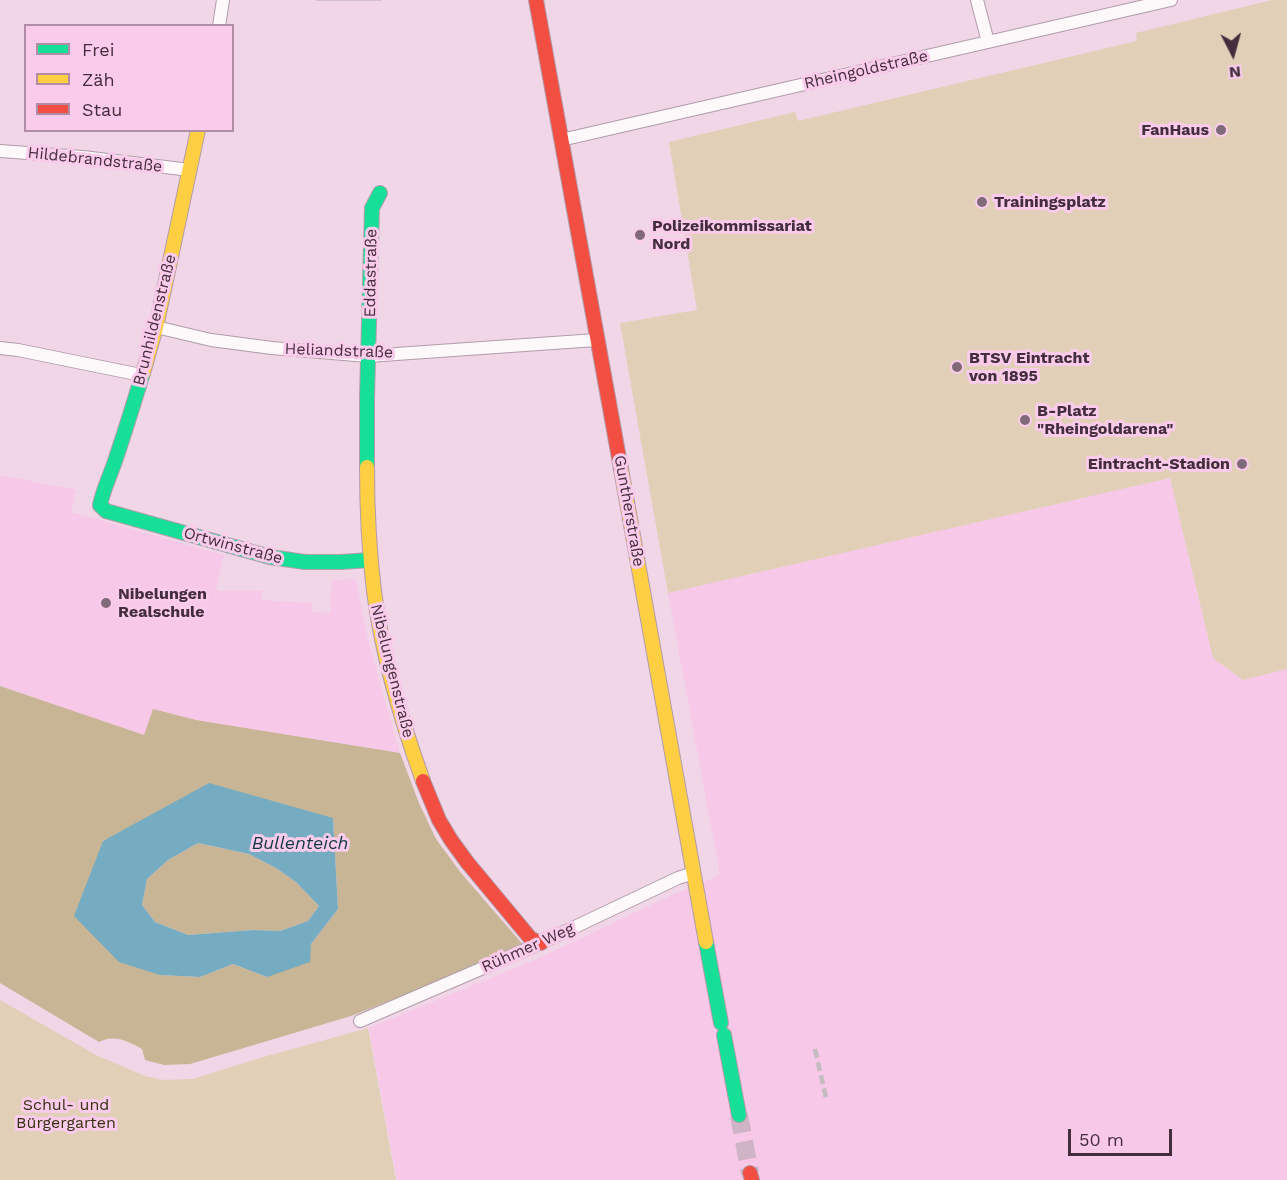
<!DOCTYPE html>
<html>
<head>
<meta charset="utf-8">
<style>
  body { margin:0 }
  #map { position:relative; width:1287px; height:1180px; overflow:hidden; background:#f0d6e6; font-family:"Work Sans",sans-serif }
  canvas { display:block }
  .legend { position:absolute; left:24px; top:24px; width:210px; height:108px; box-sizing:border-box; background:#facbea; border:2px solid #b18ca5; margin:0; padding:8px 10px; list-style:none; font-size:18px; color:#442e3d }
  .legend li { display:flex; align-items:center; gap:12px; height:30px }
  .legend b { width:30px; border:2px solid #b18ca5 }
  .north { position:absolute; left:1203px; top:24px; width:60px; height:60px; -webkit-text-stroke:4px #facbea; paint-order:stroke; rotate:174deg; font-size:16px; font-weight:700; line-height:24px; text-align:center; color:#442e3d }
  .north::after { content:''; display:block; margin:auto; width:21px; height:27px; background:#442e3d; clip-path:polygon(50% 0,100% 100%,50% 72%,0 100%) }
  .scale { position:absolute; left:1068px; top:1129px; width:104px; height:27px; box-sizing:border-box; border:3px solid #442e3d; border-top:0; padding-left:8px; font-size:18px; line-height:21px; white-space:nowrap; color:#442e3d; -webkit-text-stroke:4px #facbea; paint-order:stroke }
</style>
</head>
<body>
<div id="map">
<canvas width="1287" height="1180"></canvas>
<ul class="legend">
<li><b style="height:8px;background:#16e098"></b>Frei</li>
<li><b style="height:8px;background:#ffcf43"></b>Zäh</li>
<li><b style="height:8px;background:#f24e42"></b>Stau</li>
</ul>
<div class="north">N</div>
<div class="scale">50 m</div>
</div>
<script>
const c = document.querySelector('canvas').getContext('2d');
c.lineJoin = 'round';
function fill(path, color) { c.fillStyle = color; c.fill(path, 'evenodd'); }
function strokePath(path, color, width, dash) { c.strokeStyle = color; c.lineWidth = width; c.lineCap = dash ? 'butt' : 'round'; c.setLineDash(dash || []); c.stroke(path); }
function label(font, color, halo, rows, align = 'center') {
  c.font = font + ' "Work Sans",sans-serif'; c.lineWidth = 6; c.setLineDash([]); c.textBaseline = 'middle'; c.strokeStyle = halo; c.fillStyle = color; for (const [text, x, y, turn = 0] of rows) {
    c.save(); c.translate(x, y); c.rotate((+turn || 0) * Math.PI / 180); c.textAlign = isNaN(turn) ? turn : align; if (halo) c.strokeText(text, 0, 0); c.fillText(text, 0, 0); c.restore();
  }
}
fill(new Path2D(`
  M 0,475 L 76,490 L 71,512 L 224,555 L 216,591 L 262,591 L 262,600 L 312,603 L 311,612 L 330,613 L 332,580 L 356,579 L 368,640 L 400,753 L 196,720 L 153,709 L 144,735 L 0,686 Z
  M 1170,478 L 1213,658 L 1243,680 L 1287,669 L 1287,1180 L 397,1180 L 369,1028 L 537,959 L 672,895 L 720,875 L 668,593 Z`), '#f7c8e7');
fill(new Path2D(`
  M 1272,0 L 1287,0 L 1287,669 L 1243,680 L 1213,658 L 1170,478 L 668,593 L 620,323 L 697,310 L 669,142 L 795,112 L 798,121 L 1137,41 L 1136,33 Z
  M 0,1000 L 96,1055 L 145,1076 L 164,1080 L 193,1079 L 253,1060 L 368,1028 L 396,1180 L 0,1180 Z`), '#e1cfb8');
fill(new Path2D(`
  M 0,686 L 144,735 L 153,709 L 196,720 L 400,753 L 419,803 L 436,839 L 461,873 L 525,947 L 351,1016 L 190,1064 L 164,1065 L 145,1060 L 142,1049 C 128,1041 114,1034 99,1042 L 0,983 ZM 333,818 L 338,909 L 311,944 L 267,977 L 233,964 L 200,977 L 160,975 L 103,840 Z
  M 198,843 L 249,854 L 276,868 L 296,882 L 319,906 L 308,921 L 280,931 L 253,930 L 188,935 L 155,922 L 142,905 L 147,879 L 168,860 Z`), '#c7b596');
fill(new Path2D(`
  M 209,783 L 333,818 L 338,909 L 311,944 L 310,962 L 267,977 L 233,964 L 200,977 L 160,975 L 119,962 L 74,916 L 103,841 ZM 198,843 L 249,854 L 276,868 L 296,882 L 319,906 L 308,921 L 280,931 L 253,930 L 188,935 L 155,922 L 142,905 L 147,879 L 168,860 Z`), '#76acc2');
strokePath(new Path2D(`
  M 739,1115 L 750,1173`), '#ceb4c4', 18, [18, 9]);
const street = new Path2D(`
  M 977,0 L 988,42
  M 219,26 L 223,0
  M 561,140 L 1171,0
  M 0,151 L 83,157 L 190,170
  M 156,327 L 211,340 L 272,348 L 368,356 L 596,340
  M 0,348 L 18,350 L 141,375
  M 360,1021 L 541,943 L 678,878 L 694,873`);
const fast = new Path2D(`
  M 143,373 C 134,402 125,432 115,461 C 110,476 103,490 100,505 L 106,511 L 270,557 L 305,562 L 341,562 L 370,560
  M 367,467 L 367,398 L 372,208 L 380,193
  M 706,942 L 721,1023
  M 724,1035 L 739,1115`);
const slow = new Path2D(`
  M 143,373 L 156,327 L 198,130
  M 367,467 C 367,509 369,550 374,591 C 382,655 401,720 423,781
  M 621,469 L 706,942`);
const jam = new Path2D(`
  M 536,0 L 621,469
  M 423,781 L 439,820 L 451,840 L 467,862 L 531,939 L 541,943
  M 750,1173 L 752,1180`);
strokePath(street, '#b19caa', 14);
strokePath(fast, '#b19caa', 16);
strokePath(slow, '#b19caa', 16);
strokePath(jam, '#b19caa', 16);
strokePath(street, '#fdf9fb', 12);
strokePath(fast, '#16e098', 14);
strokePath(slow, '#ffcf43', 14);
strokePath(jam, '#f24e42', 14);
strokePath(new Path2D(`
  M 317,0 L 381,0`), '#c3bcc1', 1.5);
strokePath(new Path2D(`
  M 815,1049 L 826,1098`), '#c3bcc1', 4.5, [9, 4.5]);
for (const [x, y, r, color] of [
  [1221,130,6,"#806978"],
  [982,202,6,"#806978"],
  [640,235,6,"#806978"],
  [957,367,6,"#806978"],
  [1025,420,6,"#806978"],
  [1242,464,6,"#806978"],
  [106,603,6,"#806978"]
]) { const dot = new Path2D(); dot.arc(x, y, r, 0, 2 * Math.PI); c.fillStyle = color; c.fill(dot); strokePath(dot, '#facbea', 2); }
label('16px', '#442e3d', '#facbea', [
  ["Rheingoldstraße",866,70,-13],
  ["Hildebrandstraße",95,160,6],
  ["Eddastraße",371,273,-89],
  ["Brunhildenstraße",155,320,-76],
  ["Heliandstraße",339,351,2],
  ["Guntherstraße",629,511,80],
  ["Ortwinstraße",233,546,15],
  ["Nibelungenstraße",392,671,76],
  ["Rühmer Weg",528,948,-24]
]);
label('bold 16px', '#442e3d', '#facbea', [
  ["FanHaus",1209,130,"right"],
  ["Trainingsplatz",994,202],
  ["Polizeikommissariat",652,226],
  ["Nord",652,244],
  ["BTSV Eintracht",969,358],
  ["von 1895",969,376],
  ["B-Platz",1037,411],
  ["\"Rheingoldarena\"",1037,429],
  ["Eintracht-Stadion",1230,464,"right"],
  ["Nibelungen",118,594],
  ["Realschule",118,612]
], 'left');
label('16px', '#363011', '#facbea', [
  ["Schul- und",66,1105],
  ["Bürgergarten",66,1123]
]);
label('italic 18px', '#0f3843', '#facbea', [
  ["Bullenteich",300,844]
]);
</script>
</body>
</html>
